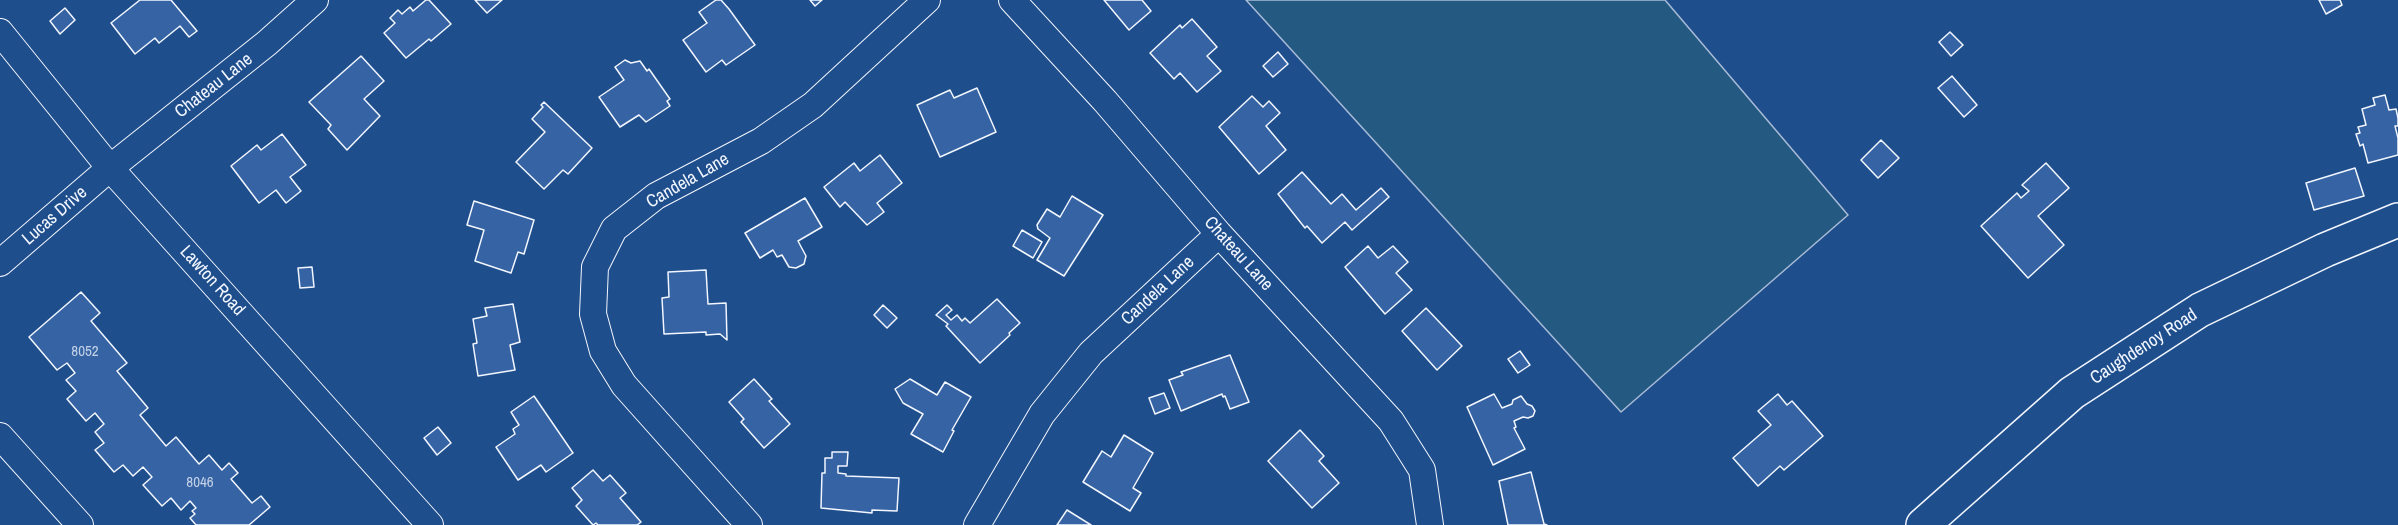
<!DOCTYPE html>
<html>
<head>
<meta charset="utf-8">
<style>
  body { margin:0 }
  canvas { display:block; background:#1f4e8c }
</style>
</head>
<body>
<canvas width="2398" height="525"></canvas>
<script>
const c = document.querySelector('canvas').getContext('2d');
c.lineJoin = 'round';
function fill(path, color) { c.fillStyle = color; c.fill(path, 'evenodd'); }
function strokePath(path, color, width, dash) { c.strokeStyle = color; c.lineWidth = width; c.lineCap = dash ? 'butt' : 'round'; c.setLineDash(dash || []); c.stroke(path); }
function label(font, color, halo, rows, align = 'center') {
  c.font = font + ' "Archivo Narrow",sans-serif'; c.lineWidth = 4.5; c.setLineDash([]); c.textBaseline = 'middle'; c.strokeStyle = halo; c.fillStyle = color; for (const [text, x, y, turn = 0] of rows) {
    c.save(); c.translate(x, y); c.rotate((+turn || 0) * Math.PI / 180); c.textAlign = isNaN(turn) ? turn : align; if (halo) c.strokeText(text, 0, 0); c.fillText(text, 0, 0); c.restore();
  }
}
const green = new Path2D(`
  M 1246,0 L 1665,0 L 1848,215 L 1621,412 Z`);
fill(green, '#245a82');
strokePath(green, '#a8bbd7', 1.5);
const building = new Path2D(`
  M 140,0 L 171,0 L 197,31 L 189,37 L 180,26 L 159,43 L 155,38 L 135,54 L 111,23 Z
  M 426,0 L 429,0 L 451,24 L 431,41 L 429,39 L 406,58 L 384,33 L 395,23 L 390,18 L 398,10 L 402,14 L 410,7 L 413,11 Z
  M 475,0 L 502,0 L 487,13 Z
  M 716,0 L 721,0 L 729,9 L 755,45 L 726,65 L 722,60 L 706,72 L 683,40 L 707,23 L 699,12 Z
  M 810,0 L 822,0 L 815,6 Z
  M 1104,0 L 1142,0 L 1151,11 L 1129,30 Z
  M 2319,0 L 2340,0 L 2342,5 L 2326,14 Z
  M 65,8 L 75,20 L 60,34 L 50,21 Z
  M 1192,19 L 1217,47 L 1207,56 L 1221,71 L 1197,92 L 1180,73 L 1174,79 L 1150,53 L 1180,25 L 1182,28 Z
  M 1950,32 L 1963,45 L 1951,56 L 1939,42 Z
  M 1278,52 L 1288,64 L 1273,77 L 1263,66 Z
  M 361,56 L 384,81 L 364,99 L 380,116 L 347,150 L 328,129 L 331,125 L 309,102 Z
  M 625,60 L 631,63 L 640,61 L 647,71 L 649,69 L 670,99 L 667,101 L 670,106 L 646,122 L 639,115 L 620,127 L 599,97 L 624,80 L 615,67 Z
  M 1952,76 L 1977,105 L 1964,117 L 1938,88 Z
  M 977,88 L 996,132 L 940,157 L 917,105 L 950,90 L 954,98 Z
  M 2385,95 L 2389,110 L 2396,109 L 2398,118 L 2398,126 L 2395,126 L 2398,138 L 2398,155 L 2368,163 L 2363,144 L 2360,146 L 2356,134 L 2360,133 L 2358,127 L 2366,125 L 2362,109 L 2375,105 L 2373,98 Z
  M 1252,96 L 1263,107 L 1269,101 L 1280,113 L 1266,126 L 1286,150 L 1259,174 L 1219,127 Z
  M 544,102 L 592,148 L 568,174 L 563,170 L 544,189 L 516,162 L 545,132 L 532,119 L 543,107 L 541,105 Z
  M 282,134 L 306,165 L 290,177 L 301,191 L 286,203 L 276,190 L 259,203 L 231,166 L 257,145 L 261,150 Z
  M 1881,140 L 1899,158 L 1878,178 L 1861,160 Z
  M 880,155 L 902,183 L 877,203 L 884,212 L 867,225 L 845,202 L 840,207 L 824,187 L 854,163 L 860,171 Z
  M 2046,163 L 2069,188 L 2038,216 L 2064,245 L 2028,278 L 1981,226 L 2017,193 L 2021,198 L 2029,191 L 2022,185 Z
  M 2355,168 L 2364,196 L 2314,210 L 2306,183 Z
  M 1302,172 L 1331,204 L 1342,194 L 1356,210 L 1381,188 L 1389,197 L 1352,230 L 1345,222 L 1322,243 L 1307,226 L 1305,228 L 1278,194 Z
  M 1072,196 L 1103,215 L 1064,276 L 1037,260 L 1050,238 L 1038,229 L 1037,225 L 1047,209 L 1060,217 Z
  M 805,198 L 822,227 L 798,241 L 806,256 L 804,264 L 796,268 L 789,267 L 782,255 L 777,257 L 773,250 L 760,258 L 745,233 Z
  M 474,201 L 534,220 L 524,254 L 518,252 L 511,273 L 475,261 L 484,230 L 467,225 Z
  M 1022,230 L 1042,242 L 1033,258 L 1013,246 Z
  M 1368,246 L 1378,258 L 1393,246 L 1408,262 L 1396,273 L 1412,290 L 1385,314 L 1345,267 Z
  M 312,267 L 314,287 L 300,288 L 298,268 Z
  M 706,270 L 708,304 L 726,303 L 727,340 L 720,334 L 706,335 L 706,332 L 664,334 L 662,298 L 669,297 L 668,272 Z
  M 81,292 L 100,313 L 91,321 L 127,363 L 117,371 L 148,408 L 140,415 L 166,446 L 176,437 L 199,464 L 209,455 L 222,470 L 229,463 L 238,473 L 231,479 L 252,503 L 261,496 L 270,507 L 249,525 L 196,525 L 190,518 L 195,514 L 192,511 L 196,508 L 190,501 L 181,510 L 171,498 L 162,506 L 143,485 L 152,477 L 143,467 L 133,476 L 123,465 L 114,472 L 95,450 L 104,443 L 95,432 L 104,424 L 95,413 L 86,421 L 67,399 L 76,391 L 66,380 L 75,373 L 67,363 L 57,370 L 29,337 Z
  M 997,299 L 1020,323 L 1009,333 L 1010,335 L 980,363 L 946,326 L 948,324 L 936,315 L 947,305 L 952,310 L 946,315 L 951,320 L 957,315 L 962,321 L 965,318 L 970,323 Z
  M 513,304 L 520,342 L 510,345 L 515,370 L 478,376 L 473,344 L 477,343 L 473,319 L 487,316 L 485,308 Z
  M 883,305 L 897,318 L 887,328 L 874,315 Z
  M 1426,308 L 1462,346 L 1437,370 L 1402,331 Z
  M 1520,351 L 1530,365 L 1518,373 L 1508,359 Z
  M 1230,355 L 1249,402 L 1230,409 L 1225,396 L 1223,397 L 1222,394 L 1181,411 L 1169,380 L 1183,375 L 1181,372 Z
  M 754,379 L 772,399 L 769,401 L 790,424 L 764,448 L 741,422 L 744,419 L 729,402 Z
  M 910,379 L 937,395 L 945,382 L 971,397 L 952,430 L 954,431 L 943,452 L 911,434 L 923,414 L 903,403 L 895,389 Z
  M 1164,393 L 1170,408 L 1155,414 L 1149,398 Z
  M 1494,394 L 1502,408 L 1512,404 L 1513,400 L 1521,396 L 1527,404 L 1532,406 L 1535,411 L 1533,416 L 1528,418 L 1523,417 L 1514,421 L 1516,427 L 1514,428 L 1525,449 L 1493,465 L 1467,407 Z
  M 1778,394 L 1787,405 L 1792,401 L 1823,436 L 1784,470 L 1780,466 L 1758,486 L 1733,458 L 1771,425 L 1758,411 Z
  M 534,396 L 573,453 L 546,472 L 541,465 L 518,480 L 496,447 L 515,434 L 513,429 L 519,425 L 511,412 Z
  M 438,427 L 451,443 L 437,455 L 424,438 Z
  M 1300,430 L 1324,456 L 1319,461 L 1339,483 L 1312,508 L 1268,461 Z
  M 1124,435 L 1153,453 L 1133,488 L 1141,493 L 1130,511 L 1083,482 L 1102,451 L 1111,457 Z
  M 832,452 L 848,452 L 847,466 L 838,466 L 838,473 L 846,474 L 846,476 L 899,478 L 897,511 L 872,510 L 872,513 L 821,508 L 822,473 L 825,473 L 825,458 L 832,458 Z
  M 593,470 L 603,481 L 610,475 L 626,493 L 620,498 L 641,522 L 637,525 L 598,525 L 596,523 L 593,525 L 576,506 L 582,500 L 572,488 Z
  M 1531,472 L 1544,524 L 1547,525 L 1508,525 L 1499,481 Z
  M 1067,510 L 1091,525 L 1057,525 Z`);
fill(building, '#3563a3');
strokePath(building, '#f2f6ff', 1.5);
const street = new Path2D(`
  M 1012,0 L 1105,101 L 1219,234 L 1391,421 L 1422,470 L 1430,525
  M 0,32 L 110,168 L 430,525
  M 0,263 L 110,168 L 267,43 L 315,0
  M 0,436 L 80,525
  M 749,525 L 624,385 L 603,351 L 593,314 L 595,267 L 614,229 L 656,196 L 761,141 L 813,105 L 927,0
  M 977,525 L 1042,414 L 1091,353 L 1219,234`);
const secondary = new Path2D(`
  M 1923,525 L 2072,393 L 2200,310 L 2325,250 L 2398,220`);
strokePath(street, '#f2f6ff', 28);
strokePath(secondary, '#f2f6ff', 36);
strokePath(street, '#1f4e8c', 26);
strokePath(secondary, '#1f4e8c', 33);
label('15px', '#c3d1e8', null, [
  ["8052",85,352],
  ["8046",200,483]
]);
label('18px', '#f2f6ff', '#1f4e8c', [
  ["Chateau Lane",214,86,-38],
  ["Candela Lane",688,181,-30],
  ["Lucas Drive",55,216,-41],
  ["Chateau Lane",1238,254,48],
  ["Lawton Road",212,281,48],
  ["Candela Lane",1158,291,-43],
  ["Caughdenoy Road",2144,347,-33]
]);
</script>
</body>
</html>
